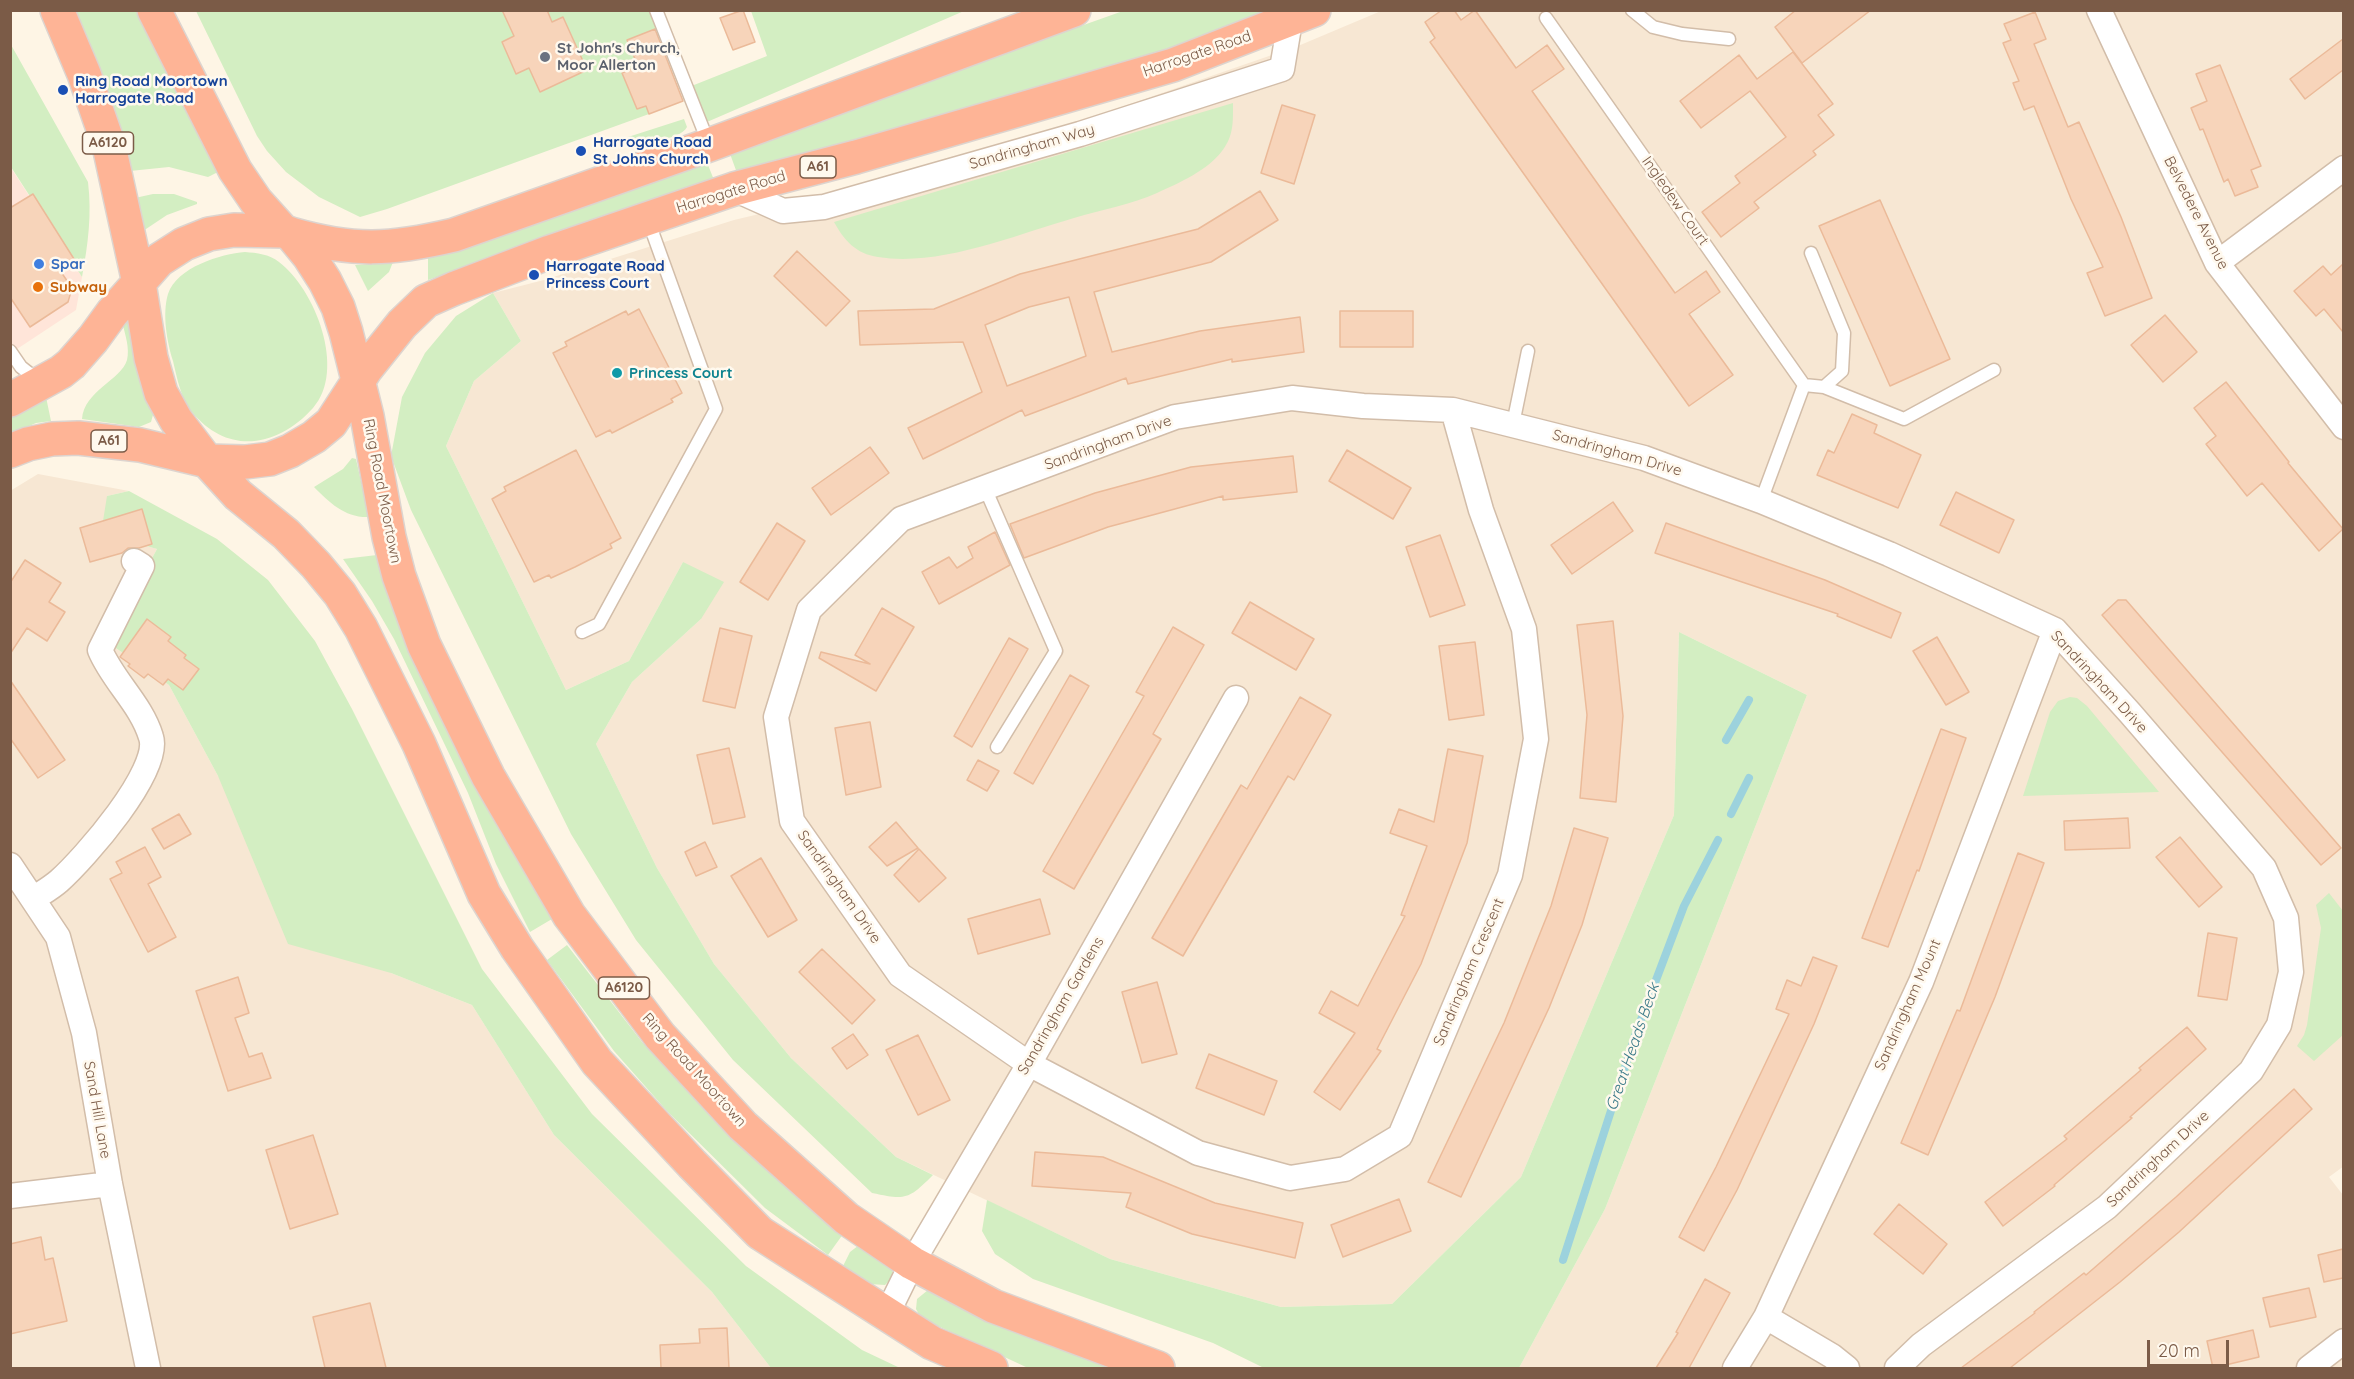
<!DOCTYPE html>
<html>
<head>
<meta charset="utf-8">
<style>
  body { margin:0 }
  #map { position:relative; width:2354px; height:1379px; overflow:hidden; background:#fef5e5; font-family:Quicksand,sans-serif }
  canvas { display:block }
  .frame { position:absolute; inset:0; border:12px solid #7b5b47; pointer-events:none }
  .scale { position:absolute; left:2147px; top:1340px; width:82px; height:27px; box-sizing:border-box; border:3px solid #7b5b47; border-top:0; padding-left:8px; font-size:18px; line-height:21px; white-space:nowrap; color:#7b5b47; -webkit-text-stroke:4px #fff9ee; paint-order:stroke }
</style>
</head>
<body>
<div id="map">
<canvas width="2354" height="1379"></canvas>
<div class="frame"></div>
<div class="scale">20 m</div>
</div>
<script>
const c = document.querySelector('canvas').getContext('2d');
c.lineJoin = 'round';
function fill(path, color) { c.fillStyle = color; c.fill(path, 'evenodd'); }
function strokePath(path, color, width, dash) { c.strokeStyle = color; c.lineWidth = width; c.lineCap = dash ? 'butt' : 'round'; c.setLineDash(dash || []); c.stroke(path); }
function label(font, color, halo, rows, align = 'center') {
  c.font = font + ' Quicksand,sans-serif'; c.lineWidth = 5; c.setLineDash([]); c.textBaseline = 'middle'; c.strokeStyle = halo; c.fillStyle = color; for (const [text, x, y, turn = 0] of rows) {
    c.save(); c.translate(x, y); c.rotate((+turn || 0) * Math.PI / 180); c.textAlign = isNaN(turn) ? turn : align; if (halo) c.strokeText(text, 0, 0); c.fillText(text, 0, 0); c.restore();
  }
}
fill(new Path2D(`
  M 1381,11 L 2343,11 L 2344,1166 L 2329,1177 L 2343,1195 L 2343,1368 L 1519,1368 L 1605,1209 L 1807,695 L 1679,632 L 1674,815 L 1521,1177 L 1392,1304 L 1281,1307 L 1110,1259 L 896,1157 L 791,1058 L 714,964 L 657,868 L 596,744 L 632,682 L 701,619 L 683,562 L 629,661 L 566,690 L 446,446 L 474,381 L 521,341 L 493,293 L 544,280 L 734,220 L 831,197 L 1081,121 L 1298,46 Z
  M 38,474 L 129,491 L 107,496 L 122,539 L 157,549 L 126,606 L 110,644 L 169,685 L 218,776 L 391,973 L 472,1005 L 554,1135 L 712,1292 L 771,1368 L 11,1368 L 10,491 Z`), '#f7e7d3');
fill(new Path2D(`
  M 11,168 L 82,277 L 76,310 L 11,353 Z`), '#ffe5d9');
fill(new Path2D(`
  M 656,10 L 662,26 L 628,40 L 638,66 L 622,73 L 637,109 L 646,106 L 649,114 L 387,209 L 360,217 L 319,197 L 286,172 L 267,151 L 257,136 L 196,11 Z
  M 74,11 L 139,11 L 220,171 L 208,177 L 169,167 L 130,171 Z
  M 751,11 L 964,11 L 700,125 L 689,87 L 767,56 Z
  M 1123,11 L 1278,11 L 1263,18 L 1056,84 L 737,173 L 729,151 Z
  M 10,43 L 88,182 C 92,215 88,244 82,277 L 11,167 Z
  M 1233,103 C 1233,121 1234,136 1222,151 C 1208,170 1179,183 1157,193 C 1132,204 1101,210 1074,218 C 1015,235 940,267 878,257 C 856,254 844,240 834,222 Z
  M 684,119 L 687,127 C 680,141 637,143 621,144 L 628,137 Z
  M 706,160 L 714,180 L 428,280 L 428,256 Z
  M 153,194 L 174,194 L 197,202 L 197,204 L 167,215 L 143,231 L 135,198 Z
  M 245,252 C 257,253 269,254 279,262 C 315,289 347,370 313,408 C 278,447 228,456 192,412 C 181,399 177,378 173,361 C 167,342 162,314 168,294 C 177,267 221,254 245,252 Z
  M 393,262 L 389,272 L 368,291 L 355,265 Z
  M 493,293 L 521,341 L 474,381 L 446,446 L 566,690 L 629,661 L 683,562 L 724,582 L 701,619 L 632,682 L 596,744 L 657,868 L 714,964 L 791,1058 L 896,1157 L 933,1175 C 908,1200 906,1200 872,1193 L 733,1060 L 636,940 L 571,834 L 411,510 L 391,456 L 402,397 L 425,353 L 456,316 Z
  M 128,319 L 152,406 L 153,415 L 151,422 L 139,427 L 82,419 C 84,391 121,380 127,360 C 130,348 125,334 122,322 Z
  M 46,397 L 51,421 L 36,423 L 11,434 L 11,418 Z
  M 352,458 L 356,459 L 369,517 C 345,518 330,503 314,487 L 343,469 Z
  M 129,491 L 217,539 L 268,580 L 315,641 L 352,709 L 482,969 L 592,1114 L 746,1266 L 862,1350 L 900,1368 L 771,1368 L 712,1292 L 554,1135 L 472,1005 L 391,973 L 288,944 L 218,776 L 169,685 L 110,644 L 126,606 L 157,549 L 122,539 L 103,521 L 107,496 Z
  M 377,555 L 450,729 L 552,919 L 530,932 L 496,864 L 468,793 L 394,639 L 372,601 L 343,559 Z
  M 1679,632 L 1807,695 L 1605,1209 L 1519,1368 L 1264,1368 L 1213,1343 L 1033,1279 L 995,1254 L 982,1231 L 987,1200 L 1110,1259 L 1281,1307 L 1392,1304 L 1521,1177 L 1674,815 Z
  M 2070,697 L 2077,698 L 2087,706 L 2159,792 L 2023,796 L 2050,712 L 2058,701 Z
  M 2329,893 L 2343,911 L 2343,1035 L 2314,1061 L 2297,1046 L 2304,1035 L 2307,1025 L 2321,928 L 2316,905 Z
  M 567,945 L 642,1042 L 721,1128 L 790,1189 L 846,1230 L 828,1255 L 765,1208 L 667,1111 L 614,1051 L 547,960 Z
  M 863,1242 L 893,1268 L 892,1278 L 885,1285 L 869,1284 L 843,1266 L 850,1252 Z
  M 928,1290 L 932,1290 L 1117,1368 L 1028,1368 L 921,1318 L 916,1309 L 917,1299 Z`), '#d3eec2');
strokePath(new Path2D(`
  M 1726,740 L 1749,700
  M 1731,814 L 1749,778
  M 1563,1260 L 1636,1033 L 1684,906 L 1718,840`), '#9cd2dd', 8);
const building = new Path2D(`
  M 502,10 L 547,10 L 552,22 L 563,17 L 587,70 L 540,92 L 529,68 L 516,74 L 502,42 L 514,36 Z
  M 743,10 L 755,42 L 733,50 L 720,18 Z
  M 1442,10 L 1454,10 L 1461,20 L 1475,10 L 1516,68 L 1547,45 L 1564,69 L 1532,91 L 1675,293 L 1706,271 L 1720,292 L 1689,314 L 1733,375 L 1689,406 L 1430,42 L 1435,38 L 1425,22 Z
  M 1796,10 L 1871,10 L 1802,63 L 1775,27 Z
  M 2035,12 L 2046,39 L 2034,44 L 2068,127 L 2079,122 L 2121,217 L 2152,298 L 2105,316 L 2087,273 L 2103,267 L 2071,199 L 2034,106 L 2024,110 L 2013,83 L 2019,81 L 2003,43 L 2011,40 L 2004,24 Z
  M 655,29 L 683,101 L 649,114 L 646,106 L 637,109 L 622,73 L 638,66 L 627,40 Z
  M 2343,39 L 2343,70 L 2305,99 L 2290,79 Z
  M 1793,52 L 1833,104 L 1818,115 L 1834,135 L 1813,151 L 1816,155 L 1754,202 L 1759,208 L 1721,237 L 1702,212 L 1740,183 L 1735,176 L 1786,137 L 1750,91 L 1701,128 L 1680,101 L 1739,55 L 1757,79 Z
  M 2220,65 L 2261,166 L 2251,170 L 2258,187 L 2235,196 L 2228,179 L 2224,182 L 2203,129 L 2200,130 L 2191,108 L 2207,101 L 2196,74 Z
  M 1282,105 L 1315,115 L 1294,184 L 1261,173 Z
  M 1260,191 L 1278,220 L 1211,262 L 1094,292 L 1112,352 L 1200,331 L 1300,317 L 1304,352 L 1232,362 L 1232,359 L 1128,384 L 1126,378 L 1025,416 L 1022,410 L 923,459 L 908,428 L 982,392 L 963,342 L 860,345 L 858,311 L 934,309 L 1020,274 L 1198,229 ZM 1069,297 L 1086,356 L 1007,386 L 985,325 L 1029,307 Z
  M 33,194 L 74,259 L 59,269 L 72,288 L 68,302 L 30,327 L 10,297 L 10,208 Z
  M 1880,200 L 1950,359 L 1890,386 L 1819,226 Z
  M 797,251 L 850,301 L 826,326 L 774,276 Z
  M 2343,264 L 2343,332 L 2324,309 L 2316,316 L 2294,291 L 2323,266 L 2331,275 Z
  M 639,309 L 682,393 L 671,399 L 673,402 L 612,433 L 610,430 L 596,437 L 553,353 L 567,346 L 565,342 L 626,311 L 628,315 Z
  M 1340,311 L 1413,311 L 1413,347 L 1340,347 Z
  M 2165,315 L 2197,352 L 2163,382 L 2131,345 Z
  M 2226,382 L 2289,462 L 2288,463 L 2343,529 L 2319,551 L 2262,483 L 2247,496 L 2206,444 L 2216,436 L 2194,408 Z
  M 1852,414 L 1877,425 L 1874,433 L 1921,455 L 1898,508 L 1817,475 L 1828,450 L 1834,453 Z
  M 870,447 L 889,473 L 831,515 L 812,488 Z
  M 576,450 L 621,538 L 610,544 L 612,548 L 575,567 L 551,578 L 549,575 L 534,582 L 492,499 L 506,491 L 504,487 Z
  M 1347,450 L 1411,488 L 1393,519 L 1329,481 Z
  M 1293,456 L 1297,492 L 1223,500 L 1223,496 L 1108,527 L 1024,558 L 1010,524 L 1095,493 L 1191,467 Z
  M 1956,492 L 2014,520 L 1999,553 L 1940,525 Z
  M 1613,502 L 1633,531 L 1572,574 L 1551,545 Z
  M 142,509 L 152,544 L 139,548 L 128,548 L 122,553 L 90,562 L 80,528 Z
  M 777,523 L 805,541 L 768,600 L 740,582 Z
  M 1666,523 L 1825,580 L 1901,613 L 1891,638 L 1837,616 L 1838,614 L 1655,553 Z
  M 995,532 L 1010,565 L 939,604 L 922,572 L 949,557 L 957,568 L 973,558 L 968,547 Z
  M 1440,535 L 1465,605 L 1430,617 L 1406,547 Z
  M 25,560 L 61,583 L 49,602 L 65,612 L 47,641 L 27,628 L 10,654 L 10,583 Z
  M 2118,600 L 2126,600 L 2341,848 L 2321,865 L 2102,615 Z
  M 1250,602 L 1314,639 L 1296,670 L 1232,633 Z
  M 882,608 L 914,627 L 876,691 L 819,658 L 821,652 L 870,664 L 855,655 Z
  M 147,619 L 171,637 L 168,641 L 186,655 L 184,658 L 199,669 L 183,690 L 168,679 L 163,685 L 148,674 L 144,678 L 128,666 L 130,664 L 120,657 Z
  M 1613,621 L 1623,716 L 1616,802 L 1580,798 L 1587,715 L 1577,625 Z
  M 1173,627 L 1204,645 L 1153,734 L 1161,739 L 1074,889 L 1043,871 L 1144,696 L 1136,692 Z
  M 720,628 L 752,636 L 735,708 L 703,701 Z
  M 1937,637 L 1969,692 L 1946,705 L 1913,651 Z
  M 1009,638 L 1028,649 L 972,747 L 954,736 Z
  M 1475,642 L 1484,715 L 1449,720 L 1439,646 Z
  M 1070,675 L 1089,686 L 1033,784 L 1014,773 Z
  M 10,680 L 65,760 L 38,778 L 10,738 Z
  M 1300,697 L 1331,715 L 1294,780 L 1288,776 L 1183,956 L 1152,938 L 1241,785 L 1247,789 Z
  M 870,722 L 881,787 L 846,795 L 835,728 Z
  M 1941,729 L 1966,738 L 1919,871 L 1917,870 L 1888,947 L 1862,938 Z
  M 729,748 L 745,817 L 713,824 L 697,755 Z
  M 1448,749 L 1483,756 L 1467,843 L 1421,964 L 1377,1049 L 1381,1051 L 1340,1110 L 1314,1092 L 1355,1033 L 1319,1013 L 1331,991 L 1358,1006 L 1405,916 L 1401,915 L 1427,846 L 1390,833 L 1399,809 L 1434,822 Z
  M 978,760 L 999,771 L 987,791 L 967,780 Z
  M 179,814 L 191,834 L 164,849 L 152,829 Z
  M 2128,818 L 2130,848 L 2065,850 L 2064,821 Z
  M 896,822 L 918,848 L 887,866 L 869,847 Z
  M 1574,828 L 1608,838 L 1582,925 L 1549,1008 L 1461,1197 L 1428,1182 L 1504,1023 L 1551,906 Z
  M 2180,837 L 2222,887 L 2199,907 L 2156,857 Z
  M 705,842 L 717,867 L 696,876 L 685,852 Z
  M 145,847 L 161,877 L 148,884 L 176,937 L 148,952 L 110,879 L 122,873 L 116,862 Z
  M 919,849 L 946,878 L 919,902 L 894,875 Z
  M 2018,853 L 2044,863 L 1995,997 L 1928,1155 L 1901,1143 L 1957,1010 L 1960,1011 Z
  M 761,858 L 797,920 L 768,937 L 731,876 Z
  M 1040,899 L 1050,934 L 978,954 L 968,919 Z
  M 2208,933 L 2237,938 L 2227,1000 L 2198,996 Z
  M 822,949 L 875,1000 L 852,1024 L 799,972 Z
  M 1813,957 L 1837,966 L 1814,1024 L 1737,1190 L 1704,1251 L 1679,1237 L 1716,1167 L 1789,1014 L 1776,1009 L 1787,980 L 1801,986 Z
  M 238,977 L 249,1013 L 235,1018 L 249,1057 L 262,1053 L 271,1078 L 228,1091 L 196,991 Z
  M 1157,982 L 1177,1054 L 1142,1063 L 1122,992 Z
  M 2187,1027 L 2206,1049 L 2130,1117 L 2132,1118 L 2054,1185 L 2055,1186 L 2003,1226 L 1985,1202 L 2067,1139 L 2064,1136 L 2141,1070 L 2139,1068 Z
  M 853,1034 L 868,1055 L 847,1069 L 832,1048 Z
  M 918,1035 L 950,1100 L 918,1115 L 886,1050 Z
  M 1209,1054 L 1277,1081 L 1264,1115 L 1196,1088 Z
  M 2294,1089 L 2312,1109 L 2179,1232 L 2120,1282 L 2010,1368 L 1961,1368 L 2035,1313 L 2034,1312 L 2084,1273 L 2086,1275 L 2176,1197 Z
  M 313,1135 L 338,1214 L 290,1229 L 266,1150 Z
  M 1035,1152 L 1103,1157 L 1215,1203 L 1303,1223 L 1295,1258 L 1192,1234 L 1126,1207 L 1131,1193 L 1032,1186 Z
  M 1399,1199 L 1411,1231 L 1343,1257 L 1331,1225 Z
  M 1899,1204 L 1947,1244 L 1923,1274 L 1874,1234 Z
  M 41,1237 L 45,1260 L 53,1258 L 67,1321 L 10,1334 L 10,1244 Z
  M 2343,1249 L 2343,1278 L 2324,1282 L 2318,1255 Z
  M 1705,1279 L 1730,1293 L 1689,1368 L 1656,1368 L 1678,1333 L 1676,1332 Z
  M 2309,1288 L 2316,1317 L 2270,1327 L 2263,1298 Z
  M 370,1303 L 386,1368 L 325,1368 L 313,1317 Z
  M 727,1328 L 729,1368 L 661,1368 L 660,1345 L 700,1343 L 699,1329 Z
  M 2253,1330 L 2259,1357 L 2213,1368 L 2207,1341 Z`);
fill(building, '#f7d4ba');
strokePath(building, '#ebba99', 1.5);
const lane = new Path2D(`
  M 656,10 L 709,144
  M 1632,10 L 1653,27 L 1682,34 L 1729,39
  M 1546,18 L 1804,385 L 1761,501
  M 10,351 L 21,367 L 40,382
  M 1804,385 L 1824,387 L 1842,371 L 1844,333 L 1811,253
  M 1824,387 L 1904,419 L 1994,370
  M 1513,424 L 1528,351
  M 985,488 L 1056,651 L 997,747
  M 582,632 L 599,624 L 716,409 L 648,220`);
const street = new Path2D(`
  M 2099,10 L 2217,263 L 2344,427
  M 734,189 L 783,211 L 824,207 L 1080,134 L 1282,69 L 1290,21
  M 2217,263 L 2344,168
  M 1453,410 L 1481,510 L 1524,629 L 1536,739 L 1510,875 L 1400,1136 L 1345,1169 L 1290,1178 L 1198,1153 L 1029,1064 L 900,975 L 792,821 L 776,717 L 809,610 L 901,519 L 1175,417 L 1292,398 L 1363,406 L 1453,410 L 1644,458 L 1761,501 L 1889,554 L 2055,630 L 2130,713 L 2264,868 L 2286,918 L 2291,972 L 2279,1025 L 2251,1071 L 2107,1207 L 1921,1345 L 1897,1368
  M 10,865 L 58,937 L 84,1033 L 110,1184 L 148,1368
  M 33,899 C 42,893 51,888 59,881 C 84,859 162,770 151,737 C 141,704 113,681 100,650 L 142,566 L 134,561
  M 10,1196 L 110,1184
  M 887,1314 L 912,1263 L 1029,1064 L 1236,698
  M 1766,1317 L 1832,1356 L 1847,1368
  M 1735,1368 L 1766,1317 L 1921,982 L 2055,630
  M 2309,1368 L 2344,1341`);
const highway = new Path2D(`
  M 57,10 L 84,74 L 109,146 L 139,283 L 151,358 L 161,393 L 176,420 L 207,461 L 238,495 L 286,534 L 316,565 L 340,594 L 361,628 L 419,744 L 484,894 L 517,948 L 597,1062 L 692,1164 L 760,1233 L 932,1343 L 991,1368
  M 154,10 L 235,170 L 256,201 L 283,231
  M 291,234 C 354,252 390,250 454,235 L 709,145 L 1074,10
  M 10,400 L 61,372 L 71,364 L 93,339 L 112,313 L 159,260 L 184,244 L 209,234 L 234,230 L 283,231 L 291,234 L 309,256 L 325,281 L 338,307 L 346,332 L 367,416 L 389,537 L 399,576 L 424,645 L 488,776 L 569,915 L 660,1036 L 743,1126 L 846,1218 L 912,1263 L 993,1306 L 1158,1368
  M 10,451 L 28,444 L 52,439 L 78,438 L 140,445 L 207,461 L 245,462 L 270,459 L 290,451 L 314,437 L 331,423 L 366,369 L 402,324 L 426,301 L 453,289 L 550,252 L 734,189 L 856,157 L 1173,65 L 1314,10`);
strokePath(lane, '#d2bda9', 15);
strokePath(street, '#d2bda9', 27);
strokePath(highway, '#ddd4cf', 36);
strokePath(lane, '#fff', 12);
strokePath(street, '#fff', 24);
strokePath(highway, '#feb496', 33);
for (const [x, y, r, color] of [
  [545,57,6,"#6b7280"],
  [63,90,6,"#1a4fb4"],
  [581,151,6,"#1a4fb4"],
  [39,264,6,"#3f7fe0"],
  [534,275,6,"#1a4fb4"],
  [38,287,6,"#e8710a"],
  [617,373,6,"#0f9aa8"]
]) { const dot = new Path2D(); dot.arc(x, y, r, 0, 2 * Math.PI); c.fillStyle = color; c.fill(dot); strokePath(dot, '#fff9ee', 2); }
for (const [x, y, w] of [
  [108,143,51],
  [818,167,36],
  [109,441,36],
  [624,988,51]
]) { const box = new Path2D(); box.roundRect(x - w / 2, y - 11, w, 22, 4.5); c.fillStyle = '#fff9ee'; c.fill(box); strokePath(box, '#7b5b47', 1.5); }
label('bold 14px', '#7b5b47', null, [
  ["A6120",108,143],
  ["A61",818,167],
  ["A61",109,441],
  ["A6120",624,988]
]);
label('bold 15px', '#5b616d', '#fff9ee', [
  ["St John's Church,",557,48],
  ["Moor Allerton",557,65]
], 'left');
label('15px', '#7b5b47', '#fff9ee', [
  ["Harrogate Road",1197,54,-19],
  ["Sandringham Way",1032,147,-16],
  ["Harrogate Road",731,192,-17],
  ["Ingledew Court",1675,201,55],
  ["Belvedere Avenue",2196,213,63],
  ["Sandringham Drive",1108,443,-20],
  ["Sandringham Drive",1617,453,16],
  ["Ring Road Moortown",382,491,79],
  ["Sandringham Drive",2099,682,47],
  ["Sandringham Drive",839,887,55],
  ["Sandringham Crescent",1469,972,-67],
  ["Sandringham Mount",1908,1005,-66],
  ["Sandringham Gardens",1061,1006,-60],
  ["Ring Road Moortown",694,1070,48],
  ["Sand Hill Lane",97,1110,80],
  ["Sandringham Drive",2158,1159,-43]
]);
label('bold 15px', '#164399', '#fff9ee', [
  ["Ring Road Moortown",75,81],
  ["Harrogate Road",75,98],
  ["Harrogate Road",593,142],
  ["St Johns Church",593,159],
  ["Harrogate Road",546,266],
  ["Princess Court",546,283]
], 'left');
label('bold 15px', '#366cbe', '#fff9ee', [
  ["Spar",51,264]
], 'left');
label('bold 15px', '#c56008', '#fff9ee', [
  ["Subway",50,287]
], 'left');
label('bold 15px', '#0d838f', '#fff9ee', [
  ["Princess Court",629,373]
], 'left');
label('italic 16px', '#3b7a89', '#fff9ee', [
  ["Great Heads Beck",1633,1047,-71]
]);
</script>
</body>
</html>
